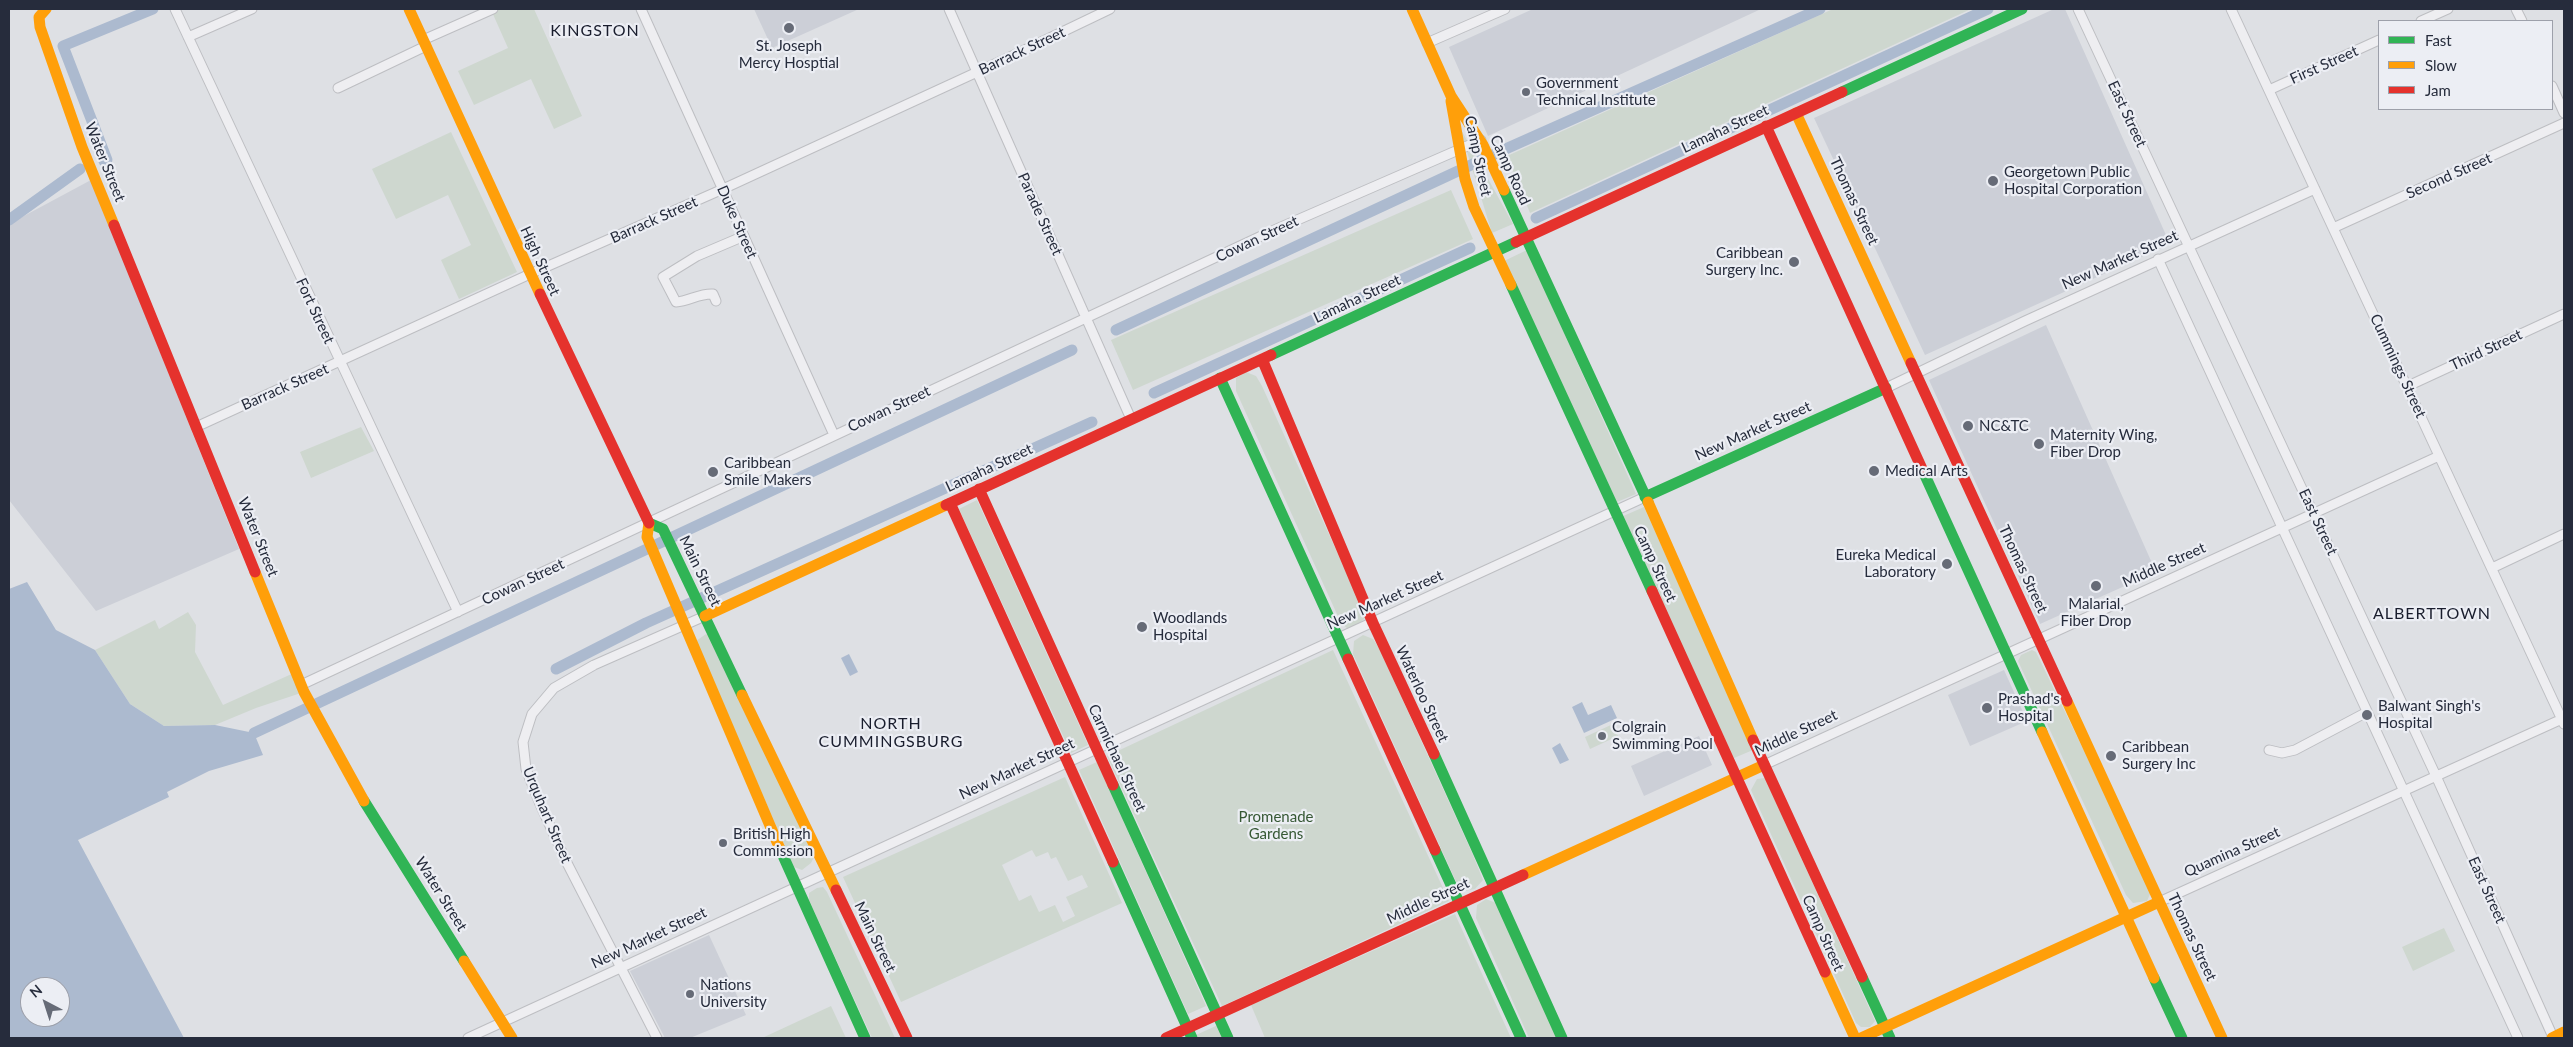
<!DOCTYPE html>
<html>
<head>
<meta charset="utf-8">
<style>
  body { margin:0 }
  #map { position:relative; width:2573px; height:1047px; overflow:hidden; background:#dee0e4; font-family:Lato,sans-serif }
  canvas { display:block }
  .frame { position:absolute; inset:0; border:10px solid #262c3c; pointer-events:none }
  .legend { position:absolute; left:2378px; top:20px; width:175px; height:90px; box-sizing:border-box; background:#eceef4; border:1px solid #9da0aa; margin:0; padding:6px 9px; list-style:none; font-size:15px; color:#262c3c }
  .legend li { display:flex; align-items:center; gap:10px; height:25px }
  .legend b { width:25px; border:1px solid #9da0aa }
  .north { position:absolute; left:20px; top:977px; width:50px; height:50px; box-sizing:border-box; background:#eceef4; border:1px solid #9da0aa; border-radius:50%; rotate:320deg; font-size:14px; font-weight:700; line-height:20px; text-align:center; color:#262c3c }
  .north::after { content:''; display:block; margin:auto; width:18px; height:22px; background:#666b77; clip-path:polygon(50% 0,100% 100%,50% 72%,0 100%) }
</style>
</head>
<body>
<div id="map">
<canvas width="2573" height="1047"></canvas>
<div class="frame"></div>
<ul class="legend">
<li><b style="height:6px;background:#30b455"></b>Fast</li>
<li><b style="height:6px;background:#ff9f0a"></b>Slow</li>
<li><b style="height:6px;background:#e5322d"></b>Jam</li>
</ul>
<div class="north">N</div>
</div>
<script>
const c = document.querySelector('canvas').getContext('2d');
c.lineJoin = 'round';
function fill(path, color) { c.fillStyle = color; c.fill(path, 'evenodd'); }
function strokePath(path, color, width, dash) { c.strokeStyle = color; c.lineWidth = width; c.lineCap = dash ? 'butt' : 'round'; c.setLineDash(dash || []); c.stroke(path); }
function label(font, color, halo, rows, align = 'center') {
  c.font = font + ' Lato,sans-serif'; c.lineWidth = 4.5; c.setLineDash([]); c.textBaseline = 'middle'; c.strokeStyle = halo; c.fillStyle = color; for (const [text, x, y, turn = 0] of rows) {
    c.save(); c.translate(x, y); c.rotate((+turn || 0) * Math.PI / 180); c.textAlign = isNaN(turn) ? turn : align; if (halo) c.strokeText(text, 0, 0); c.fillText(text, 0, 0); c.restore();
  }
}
fill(new Path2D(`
  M 754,9 L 859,9 L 772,48 Z
  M 1533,9 L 1761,9 L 1488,136 L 1449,47 Z
  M 2054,9 L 2065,9 L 2170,244 L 1925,355 L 1814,118 Z
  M 91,180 L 239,549 L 96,611 L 9,500 L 9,224 Z
  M 2046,325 L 2156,572 L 2040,624 L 1929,380 Z
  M 2004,670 L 2027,721 L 1970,746 L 1948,695 Z
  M 1699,736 L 1712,765 L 1644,796 L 1631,766 Z
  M 709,935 L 746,1015 L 690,1038 L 665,1038 L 630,971 Z`), '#cccfd7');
fill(new Path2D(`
  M 499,9 L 534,9 L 582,116 L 554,129 L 531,79 L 474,105 L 458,71 L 508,48 L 492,12 Z
  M 1833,9 L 1971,9 L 1530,213 L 1507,156 Z
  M 1459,126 L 1513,224 L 1492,233 Z
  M 451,132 L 517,272 L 459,299 L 441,260 L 471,245 L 448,195 L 396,219 L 372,169 Z
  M 1451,190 L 1473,239 L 1133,390 L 1111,340 Z
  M 1527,250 L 1636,494 L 1617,502 L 1504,261 Z
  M 1246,372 L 1256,376 L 1262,386 L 1355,592 L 1366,617 L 1357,626 L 1348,629 L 1341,623 L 1236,391 L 1236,378 Z
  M 361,427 L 374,451 L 311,478 L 300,452 Z
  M 977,500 L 1088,745 L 1071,753 L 959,509 Z
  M 1644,507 L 1753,750 L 1734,758 L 1621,517 Z
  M 188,612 L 196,625 L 195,652 L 223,705 L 296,672 L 304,692 L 256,708 L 215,725 L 164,726 L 130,704 L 95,650 L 155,620 L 159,629 Z
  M 706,634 L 712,637 L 814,857 L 811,863 L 802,870 L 794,867 L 696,641 Z
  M 1363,635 L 1373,639 L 1379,648 L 1473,855 L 1483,880 L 1475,889 L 1465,891 L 1458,886 L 1353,654 L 1354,641 Z
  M 1333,650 L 1449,901 L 1222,1006 L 1107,756 Z
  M 2032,650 L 2036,652 L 2150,887 L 2151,892 L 2147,901 L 2133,903 L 2126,895 L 2018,661 L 2021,655 Z
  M 1613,724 L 1618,736 L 1590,749 L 1585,737 Z
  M 1097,762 L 1206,1006 L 1188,1014 L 1079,770 Z
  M 1065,777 L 1122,903 L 901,1002 L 843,877 ZM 1032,850 L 1036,857 L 1048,852 L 1051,859 L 1056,857 L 1068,881 L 1082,875 L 1088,887 L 1066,897 L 1075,916 L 1063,922 L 1055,905 L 1039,912 L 1031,895 L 1019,901 L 1002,865 Z
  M 1765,778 L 1875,1021 L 1870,1027 L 1861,1027 L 1856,1023 L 1751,790 L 1757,779 Z
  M 823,887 L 827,892 L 895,1038 L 872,1038 L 809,900 L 809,893 L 817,888 Z
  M 1486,899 L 1496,903 L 1558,1038 L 1529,1038 L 1476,918 L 1477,905 Z
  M 1455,914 L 1511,1038 L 1265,1038 L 1251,1005 Z
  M 2444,928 L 2455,951 L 2413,971 L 2402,947 Z
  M 831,1006 L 846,1038 L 762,1038 Z
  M 1218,1025 L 1224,1038 L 1197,1038 L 1196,1035 Z`), '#ced7cf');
fill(new Path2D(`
  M 27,582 L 56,630 L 95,650 L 130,704 L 164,726 L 215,725 L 254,733 L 263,755 L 209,771 L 167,792 L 169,797 L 78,840 L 184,1038 L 9,1038 L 9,589 ZM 30,987 L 60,987 L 60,1017 L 30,1017 Z
  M 849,654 L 858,672 L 850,676 L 841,658 Z
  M 1582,702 L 1588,715 L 1611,705 L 1617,718 L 1584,733 L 1572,707 Z
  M 1560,743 L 1569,760 L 1560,764 L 1552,748 Z`), '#acbacf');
strokePath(new Path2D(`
  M 104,161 L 107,160 L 63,46 L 153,9
  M 1536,218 L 1988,9
  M 9,220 L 80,169
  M 1116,330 L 1501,151 L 1820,9
  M 1154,393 L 1470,248
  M 556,669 L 646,623 L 1092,422
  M 254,733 L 1072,350`), '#acbacf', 11);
const street = new Path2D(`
  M 175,9 L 458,612
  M 641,9 L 834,435
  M 949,9 L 1131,419
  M 2078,9 L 2436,776 L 2553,1037
  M 2231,9 L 2564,724
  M 2516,9 L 2522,21
  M 2421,21 L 2448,9
  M 188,37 L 252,9
  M 423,40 L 493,9
  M 1427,43 L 1505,9
  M 2552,86 L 2564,113
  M 338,88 L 426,46
  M 2269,90 L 2379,40
  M 2333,228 L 2564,123
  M 2158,259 L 2518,1038
  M 716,301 L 713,294 C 700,293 689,301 676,302 L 663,277 L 697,256 L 744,236
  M 2408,386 L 2564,314
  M 1886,388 L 2025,321 L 2315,189
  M 196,427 L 530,274 L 723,189 L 1012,56 L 1110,9
  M 2492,568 L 2564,534
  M 301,685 L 1272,231 L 1481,140
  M 2269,750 L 2282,753 L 2295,750 L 2367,712
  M 1764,765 L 2439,456
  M 2159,902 L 2562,719
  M 468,1038 L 1645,497
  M 657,1038 L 566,861 L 540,804 L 526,769 L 523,742 L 532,714 L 554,688 L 594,665 L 705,616`);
strokePath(street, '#bdbec2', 11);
strokePath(street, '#eeeef1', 9);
strokePath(new Path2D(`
  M 1842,92 L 2022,9
  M 1504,190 L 1648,502
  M 1511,285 L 1652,591
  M 1271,355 L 1516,242
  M 1220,378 L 1348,659
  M 1923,471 L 2042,732
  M 1645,497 L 1886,388
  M 649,523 L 663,529 L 742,695
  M 1434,754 L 1562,1038
  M 1113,785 L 1228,1038
  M 364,801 L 464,961
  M 780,849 L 865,1038
  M 1435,850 L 1521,1038
  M 1113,862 L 1192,1038
  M 1862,977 L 1890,1038
  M 2154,978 L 2182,1038`), '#30b455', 11);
strokePath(new Path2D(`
  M 46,9 L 39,17 L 40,27 L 82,147 L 114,225
  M 409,9 L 540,294
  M 1412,9 L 1451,96 L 1483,145 L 1504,190
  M 1451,101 L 1465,179 L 1474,207 L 1511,285
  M 1796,113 L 1911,363
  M 1648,502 L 1753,740
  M 649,523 L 647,537 L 780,849
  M 255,572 L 304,692 L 364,801
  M 705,616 L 946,505
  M 742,695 L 836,890
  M 2067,701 L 2222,1038
  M 2042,732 L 2154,978
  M 1523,875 L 1764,765
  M 464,961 L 512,1038
  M 1825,972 L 1855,1038
  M 1861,1038 L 2159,902
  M 2552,1038 L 2564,1032`), '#ff9f0a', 11);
strokePath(new Path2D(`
  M 1766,126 L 1923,471
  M 114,225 L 255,572
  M 1516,242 L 1842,92
  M 540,294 L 649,523
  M 1262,359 L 1373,623 L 1434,754
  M 1911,363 L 2067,701
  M 979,489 L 1113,785
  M 950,503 L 1113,862
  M 946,505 L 1271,355
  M 1652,591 L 1825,972
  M 1348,659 L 1435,850
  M 1753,740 L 1862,977
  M 836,890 L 907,1038
  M 1166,1038 L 1523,875`), '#e5322d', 11);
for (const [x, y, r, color] of [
  [789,28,6,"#666b77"],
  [1526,92,5,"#666b77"],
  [1993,181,6,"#666b77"],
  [1794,262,6,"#666b77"],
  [1968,426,6,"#666b77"],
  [2039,444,6,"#666b77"],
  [1874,471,6,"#666b77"],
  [713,472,6,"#666b77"],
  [1947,564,6,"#666b77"],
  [2096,586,6,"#666b77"],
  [1142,627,6,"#666b77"],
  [1987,708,6,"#666b77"],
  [2367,715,6,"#666b77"],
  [1602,736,5,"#666b77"],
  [2111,756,6,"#666b77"],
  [723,843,5,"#666b77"],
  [690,994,5,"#666b77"]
]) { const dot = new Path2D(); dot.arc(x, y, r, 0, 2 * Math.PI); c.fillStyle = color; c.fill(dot); strokePath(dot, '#eceef4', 2); }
label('15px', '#262c3c', '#eceef4', [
  ["St. Joseph",789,46,"center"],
  ["Mercy Hosptial",789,63,"center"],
  ["Government",1536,83],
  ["Technical Institute",1536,100],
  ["Georgetown Public",2004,172],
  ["Hospital Corporation",2004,189],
  ["Caribbean",1783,253,"right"],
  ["Surgery Inc.",1783,270,"right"],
  ["NC&TC",1979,426],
  ["Maternity Wing,",2050,435],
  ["Fiber Drop",2050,452],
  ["Caribbean",724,463],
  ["Smile Makers",724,480],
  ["Medical Arts",1885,471],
  ["Eureka Medical",1936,555,"right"],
  ["Laboratory",1936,572,"right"],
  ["Malarial,",2096,604,"center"],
  ["Fiber Drop",2096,621,"center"],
  ["Woodlands",1153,618],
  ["Hospital",1153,635],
  ["Prashad's",1998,699],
  ["Hospital",1998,716],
  ["Balwant Singh's",2378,706],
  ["Hospital",2378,723],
  ["Colgrain",1612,727],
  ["Swimming Pool",1612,744],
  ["Caribbean",2122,747],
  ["Surgery Inc",2122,764],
  ["British High",733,834],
  ["Commission",733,851],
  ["Nations",700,985],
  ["University",700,1002]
], 'left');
label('15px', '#262c3c', '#eceef4', [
  ["Barrack Street",1022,51,-25],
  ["First Street",2324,65,-24],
  ["East Street",2127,114,65],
  ["Lamaha Street",1725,129,-25],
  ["Camp Street",1478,156,78],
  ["Water Street",105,162,68],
  ["Camp Road",1510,170,65],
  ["Second Street",2449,176,-24],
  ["Thomas Street",1854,201,65],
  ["Parade Street",1040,214,66],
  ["Barrack Street",654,220,-24],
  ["Duke Street",737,222,66],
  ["Cowan Street",1257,239,-25],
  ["New Market Street",2120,260,-24],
  ["High Street",540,261,65],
  ["Lamaha Street",1357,299,-25],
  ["Fort Street",315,311,65],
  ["Third Street",2486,350,-25],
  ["Cummings Street",2398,366,65],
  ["Barrack Street",285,387,-24],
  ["Cowan Street",889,409,-25],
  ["New Market Street",1753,431,-24],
  ["Lamaha Street",989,468,-25],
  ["East Street",2318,522,65],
  ["Water Street",258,537,68],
  ["Camp Street",1655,564,65],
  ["Middle Street",2164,565,-24],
  ["Thomas Street",2023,569,65],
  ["Main Street",700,571,64],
  ["Cowan Street",523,582,-25],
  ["New Market Street",1385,600,-24],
  ["Waterloo Street",1422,694,65],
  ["Middle Street",1796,733,-25],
  ["Carmichael Street",1117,758,65],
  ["New Market Street",1017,769,-25],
  ["Urquhart Street",547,815,67],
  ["Quamina Street",2232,852,-24],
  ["East Street",2487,890,66],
  ["Water Street",441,894,58],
  ["Middle Street",1428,901,-25],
  ["Camp Street",1823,933,66],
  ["Main Street",875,937,64],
  ["Thomas Street",2192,937,65],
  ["New Market Street",649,938,-25]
]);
label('15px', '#365834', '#eceef4', [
  ["Promenade",1276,817],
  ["Gardens",1276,834]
]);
c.letterSpacing = '1px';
label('16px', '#191d2d', '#eceef4', [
  ["KINGSTON",595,31],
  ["ALBERTTOWN",2432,614],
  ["NORTH",891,724],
  ["CUMMINGSBURG",891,742]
]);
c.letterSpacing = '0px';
</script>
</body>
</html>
